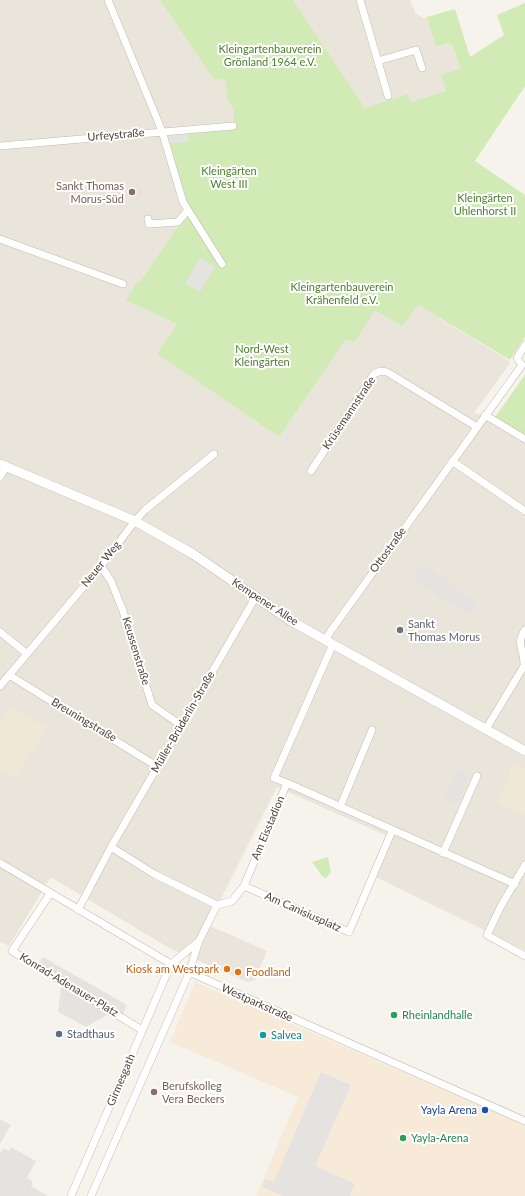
<!DOCTYPE html>
<html>
<head>
<meta charset="utf-8">
<style>
  body { margin:0 }
  canvas { display:block; background:#f6f3ec }
</style>
</head>
<body>
<canvas width="525" height="1196"></canvas>
<script>
const c = document.querySelector('canvas').getContext('2d');
c.lineJoin = 'round';
function fill(path, color) { c.fillStyle = color; c.fill(path, 'evenodd'); }
function strokePath(path, color, width, dash) { c.strokeStyle = color; c.lineWidth = width; c.lineCap = dash ? 'butt' : 'round'; c.setLineDash(dash || []); c.stroke(path); }
function label(font, color, halo, rows, align = 'center') {
  c.font = font + ' Lato,sans-serif'; c.lineWidth = 4; c.setLineDash([]); c.textBaseline = 'middle'; c.strokeStyle = halo; c.fillStyle = color; for (const [text, x, y, turn = 0] of rows) {
    c.save(); c.translate(x, y); c.rotate((+turn || 0) * Math.PI / 180); c.textAlign = isNaN(turn) ? turn : align; if (halo) c.strokeText(text, 0, 0); c.fillText(text, 0, 0); c.restore();
  }
}
fill(new Path2D(`
  M 0,0 L 160,0 L 214,80 L 225,79 L 228,101 L 233,108 L 234,129 L 188,133 L 192,211 L 178,324 L 157,354 L 279,437 L 346,338 L 354,343 L 375,309 L 418,305 L 511,362 L 474,413 L 495,417 L 525,435 L 525,950 L 376,877 L 392,838 L 277,787 L 208,925 L 267,951 L 255,980 L 248,982 L 171,949 L 51,877 L 9,946 L 0,942 Z
  M 293,0 L 410,0 L 416,14 L 424,18 L 427,17 L 436,47 L 448,43 L 453,46 L 460,70 L 446,92 L 411,102 L 408,94 L 365,108 Z`), '#eae5da');
fill(new Path2D(`
  M 195,982 L 525,1125 L 525,1196 L 256,1196 L 298,1097 L 170,1042 Z`), '#f7ead8');
fill(new Path2D(`
  M 11,706 L 47,728 L 16,778 L 0,769 L 0,724 Z
  M 514,763 L 525,770 L 525,815 L 497,803 Z`), '#efe8d6');
fill(new Path2D(`
  M 160,0 L 293,0 L 365,108 L 408,94 L 411,102 L 446,91 L 441,75 L 460,69 L 453,46 L 448,43 L 436,47 L 427,17 L 455,9 L 470,57 L 504,35 L 497,15 L 525,3 L 525,86 L 475,161 L 525,195 L 525,337 L 510,360 L 418,305 L 402,326 L 375,310 L 354,343 L 346,339 L 279,437 L 157,354 L 177,324 L 126,300 L 138,281 L 141,281 L 177,228 L 192,211 L 186,198 L 170,143 L 188,142 L 188,133 L 234,129 L 233,108 L 228,101 L 225,79 L 214,80 Z
  M 525,375 L 525,435 L 495,417 Z
  M 328,857 L 331,872 L 326,878 L 323,877 L 312,862 Z`), '#d2eab5');
fill(new Path2D(`
  M 188,133 L 188,142 L 170,143 L 167,134 Z
  M 200,258 L 215,267 L 200,292 L 185,283 Z
  M 424,564 L 477,603 L 474,611 L 472,610 L 469,615 L 452,603 L 449,604 L 418,582 L 415,576 Z
  M 457,769 L 469,774 L 456,804 L 444,800 Z
  M 43,957 L 127,1005 L 120,1021 L 107,1015 L 86,1027 L 58,1012 L 61,986 L 36,970 Z
  M 321,1072 L 351,1085 L 315,1166 L 355,1184 L 350,1196 L 284,1196 L 262,1187 L 265,1179 L 274,1182 Z
  M 0,1119 L 11,1125 L 0,1144 Z
  M 11,1147 L 36,1161 L 27,1178 L 33,1182 L 31,1186 L 48,1196 L 0,1196 L 0,1154 L 3,1148 L 9,1151 Z`), '#e5e3e0');
const minor = new Path2D(`
  M 108,0 L 162,131 L 183,202 L 188,210 L 178,222 L 149,224 L 148,219
  M 360,0 L 388,96
  M 378,61 L 416,50 L 422,68
  M 0,146 L 233,126
  M 188,210 L 222,264
  M 0,239 L 123,284
  M 485,415 L 525,439
  M 452,461 L 525,511
  M 311,471 L 374,374 L 380,371 L 387,372 L 477,427
  M 0,477 L 6,467
  M 101,566 L 111,581 L 123,611 L 152,705 L 182,726
  M 0,632 L 26,653
  M 326,640 L 330,632 L 522,365 L 517,358 L 525,345
  M 9,675 L 158,767
  M 0,686 L 101,566 L 135,521 L 145,510 L 214,454
  M 486,729 L 524,666 C 525,651 515,644 525,630
  M 287,783 L 515,884
  M 340,807 L 372,730
  M 111,847 L 154,874 L 217,905
  M 443,853 L 477,776
  M 0,863 L 171,964 L 525,1121
  M 525,865 L 501,906 L 487,935 L 525,956
  M 244,886 L 349,932 L 392,831
  M 50,894 L 12,951 L 142,1030
  M 78,910 L 111,847 L 255,598
  M 71,1196 L 171,964 L 199,941
  M 91,1196 L 189,973 L 199,941 L 217,905 L 232,901 L 244,886 L 287,783 L 274,778 L 333,644`);
const tertiary = new Path2D(`
  M 0,464 L 135,521 L 193,554 L 291,621 L 525,751`);
strokePath(minor, '#c2bbae', 8);
strokePath(tertiary, '#c2bbae', 10);
strokePath(minor, '#fff', 7);
strokePath(tertiary, '#fff', 9);
for (const [x, y, r, color] of [
  [132,192,4,"#8d6e63"],
  [400,630,4,"#6b7280"],
  [227,969,4,"#e8710a"],
  [238,972,4,"#e8710a"],
  [394,1015,4,"#2e9e5b"],
  [59,1034,4,"#5c6f8a"],
  [263,1035,4,"#0f9aa8"],
  [154,1092,4,"#8d6e63"],
  [485,1110,4,"#1a4fb4"],
  [403,1138,4,"#2e9e5b"]
]) { const dot = new Path2D(); dot.arc(x, y, r, 0, 2 * Math.PI); c.fillStyle = color; c.fill(dot); strokePath(dot, '#fff', 1.5); }
label('11px', '#4a7f2a', '#fff', [
  ["Kleingartenbauverein",270,49],
  ["Grönland 1964 e.V.",270,62],
  ["Kleingärten",229,171],
  ["West III",229,184],
  ["Kleingärten",485,198],
  ["Uhlenhorst II",485,211],
  ["Kleingartenbauverein",342,287],
  ["Krähenfeld e.V.",342,300],
  ["Nord-West",262,349],
  ["Kleingärten",262,362]
]);
label('11px', '#4b4439', '#fff', [
  ["Urfeystraße",116,135,-5],
  ["Krüsemannstraße",349,413,-56],
  ["Ottostraße",388,550,-54],
  ["Neuer Weg",101,564,-51],
  ["Kempener Allee",265,602,33],
  ["Keussenstraße",136,651,73],
  ["Breuningstraße",84,720,31],
  ["Müller-Brüderlin-Straße",183,722,-60],
  ["Am Eisstadion",268,828,-67],
  ["Am Canisiusplatz",303,912,24],
  ["Konrad-Adenauer-Platz",69,985,31],
  ["Westparkstraße",257,1003,24],
  ["Girmesgath",121,1080,-67]
]);
label('11px', '#785e54', '#fff', [
  ["Sankt Thomas",124,186],
  ["Morus-Süd",124,199],
  ["Berufskolleg",162,1086,"left"],
  ["Vera Beckers",162,1099,"left"]
], 'right');
label('11px', '#5b616d', '#fff', [
  ["Sankt",408,624],
  ["Thomas Morus",408,637]
], 'left');
label('11px', '#c56008', '#fff', [
  ["Kiosk am Westpark",219,969],
  ["Foodland",246,972,"left"]
], 'right');
label('11px', '#27864d', '#fff', [
  ["Rheinlandhalle",402,1015],
  ["Yayla-Arena",411,1138]
], 'left');
label('11px', '#4e5e75', '#fff', [
  ["Stadthaus",67,1034]
], 'left');
label('11px', '#0d838f', '#fff', [
  ["Salvea",271,1035]
], 'left');
label('11px', '#164399', '#fff', [
  ["Yayla Arena",477,1110]
], 'right');
</script>
</body>
</html>
